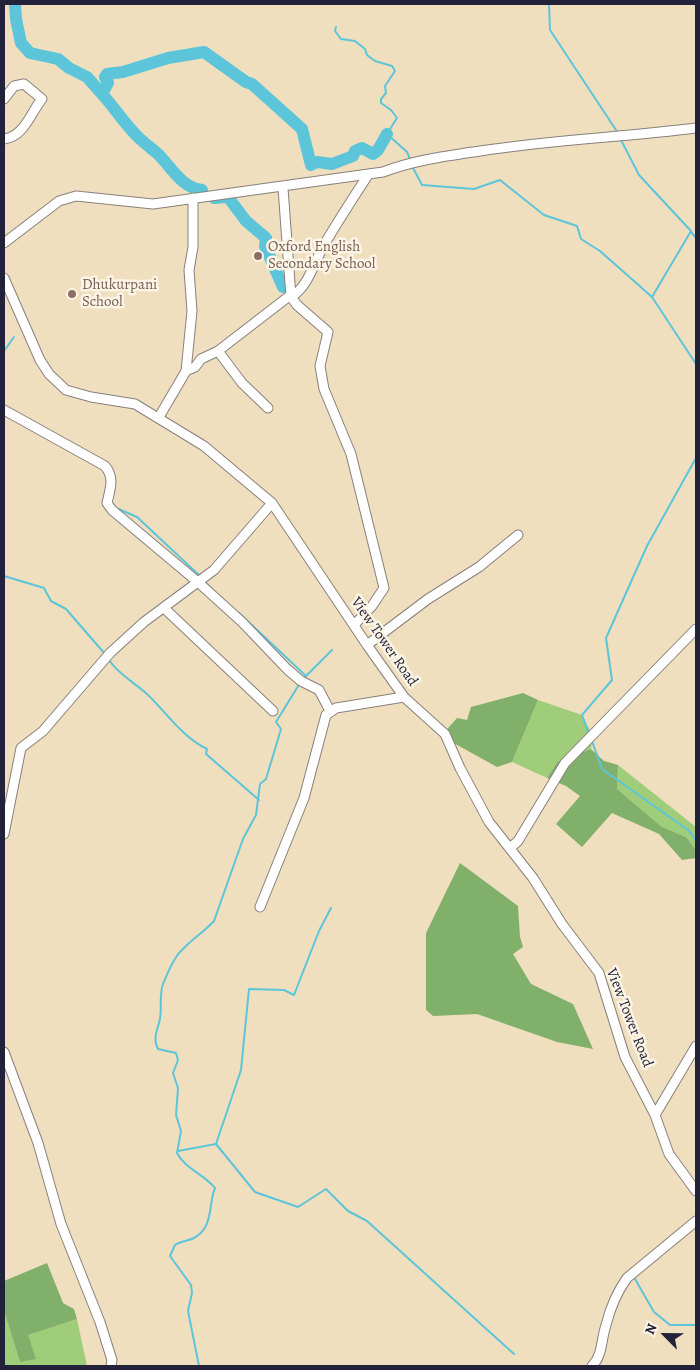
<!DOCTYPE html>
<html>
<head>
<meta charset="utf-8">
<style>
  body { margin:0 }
  #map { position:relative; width:700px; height:1370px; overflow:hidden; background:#efdfbf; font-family:Alegreya,serif }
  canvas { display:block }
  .frame { position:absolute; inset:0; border:5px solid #22223b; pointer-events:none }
  .north { position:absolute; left:640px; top:1310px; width:50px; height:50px; -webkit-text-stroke:4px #fcf5e5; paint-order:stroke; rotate:293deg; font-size:14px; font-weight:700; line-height:20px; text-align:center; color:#22223b }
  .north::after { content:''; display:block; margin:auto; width:18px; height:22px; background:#22223b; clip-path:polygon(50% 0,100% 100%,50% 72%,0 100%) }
</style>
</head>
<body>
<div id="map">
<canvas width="700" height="1370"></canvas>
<div class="frame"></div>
<div class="north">N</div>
</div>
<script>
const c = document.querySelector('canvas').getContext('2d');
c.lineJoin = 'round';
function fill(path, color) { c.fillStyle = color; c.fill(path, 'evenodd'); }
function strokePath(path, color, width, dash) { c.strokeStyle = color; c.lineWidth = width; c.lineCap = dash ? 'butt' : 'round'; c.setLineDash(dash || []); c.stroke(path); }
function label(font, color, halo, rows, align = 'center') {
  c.font = font + ' Alegreya,serif'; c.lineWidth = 5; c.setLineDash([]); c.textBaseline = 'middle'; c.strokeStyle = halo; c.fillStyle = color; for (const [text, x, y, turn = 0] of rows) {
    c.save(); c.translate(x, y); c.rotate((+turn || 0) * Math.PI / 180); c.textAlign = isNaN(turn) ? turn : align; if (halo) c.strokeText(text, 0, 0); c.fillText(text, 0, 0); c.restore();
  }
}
fill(new Path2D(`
  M 538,700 L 582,715 L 593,736 L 591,749 L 557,762 L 547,778 L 512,762 Z
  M 618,765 L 696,827 L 696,850 L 686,837 L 662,827 L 617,789 Z
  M 4,1311 L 20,1362 L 27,1335 L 77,1319 L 87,1366 L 4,1366 Z`), '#a0cd7a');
fill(new Path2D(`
  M 523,693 L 538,700 L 512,762 L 497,767 L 441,736 L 457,718 L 467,720 L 471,707 Z
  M 591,749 L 604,761 L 618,765 L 617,789 L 662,827 L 686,837 L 696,850 L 696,858 L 682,860 L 659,834 L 612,813 L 582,847 L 556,824 L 580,796 L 566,786 L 547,778 L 557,762 Z
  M 460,863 L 518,906 L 520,937 L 523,947 L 513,954 L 531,984 L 573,1004 L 593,1049 L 557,1042 L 477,1014 L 433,1016 L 426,1010 L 426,933 Z
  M 47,1263 L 63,1303 L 74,1309 L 77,1319 L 28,1335 L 36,1359 L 20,1362 L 4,1311 L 4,1281 Z`), '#80b06a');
strokePath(new Path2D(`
  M 549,4 L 550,30 L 618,133
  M 336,27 L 335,31 L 341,39 L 355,41 L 365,49 L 367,55 L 375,61 L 392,66 L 395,71 L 385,86 L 386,93 L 381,99 L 381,103 L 391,110 L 397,118 L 387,134 L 407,152 L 410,159
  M 621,140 L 639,175 L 691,231 L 652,297 L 696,364
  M 412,166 L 422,185 L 474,189 L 500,180 L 544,215 L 577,226 L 581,239 L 600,251 L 652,297
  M 691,232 L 696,238
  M 4,351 L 14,337
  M 114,507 L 137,517 L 201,577
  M 4,576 L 44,588 L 51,601 L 66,609 L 105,654
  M 204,581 L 215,592
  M 239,613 L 306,676
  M 109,660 C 118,674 135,683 147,694 C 166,712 182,737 207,749 L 206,754 L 259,800
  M 303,679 L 332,650
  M 589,734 L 582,715 L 612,680 L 606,638 L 647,546 L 696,458
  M 592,741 L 602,769 L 688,830 L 696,840
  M 216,1144 L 255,1192 L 298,1207 L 326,1189 L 348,1211 L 367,1221 L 514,1354
  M 178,1151 L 216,1144 L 241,1070 L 249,989 L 284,990 L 294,995 L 319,931 L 331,908
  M 635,1279 L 654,1312 L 670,1325 L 696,1325
  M 199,1366 L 188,1311 L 192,1293 L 191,1285 L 170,1256 L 175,1245 C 181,1241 188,1241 194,1238 C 214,1227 208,1205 215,1188 C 204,1174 185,1169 177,1153 L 181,1131 L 176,1115 L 178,1088 L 173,1073 L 178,1060 L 176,1053 L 158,1049 C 152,1038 158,1029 160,1019 C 162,1007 159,995 163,984 C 167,974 174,957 182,950 C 192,939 204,932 214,921 L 243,839 L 256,815 L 260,784 L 266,779 L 281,729 L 276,722 L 300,683`), '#5cc5d9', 2);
strokePath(new Path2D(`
  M 15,4 L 16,19 L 21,43 L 30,53 L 58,59 L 69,68 L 87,77 L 102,94
  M 202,190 C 181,187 172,168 158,154 C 151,148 143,142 137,136 C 124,123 114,107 102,94 L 108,83 L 105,77 L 107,74 L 123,72 L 168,58 L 204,52 L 246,82 L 252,84 L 302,129 L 311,165 L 317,162 L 332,164 L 353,156 L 355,151 L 362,148 L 373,154 L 378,150 L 387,134
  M 214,198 L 228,197 L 246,221 L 266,238 L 265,246 L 283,287`), '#5cc5d9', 12);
const minor = new Path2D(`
  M 4,99 L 14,86 L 24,84 L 42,99 C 31,112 24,137 4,139
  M 4,243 L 59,201 L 76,196 L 153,204 L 383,172 C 415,160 446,156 480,151 C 552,140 624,137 696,128
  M 4,278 L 40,360 L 49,374 L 66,390 L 91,397 L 135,404 L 204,446 L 272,503 L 367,645 L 404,697 L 445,734 L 460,768 L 489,822 L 533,878 L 562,924 L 599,973 L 625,1057 L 655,1115 L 669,1154 L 696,1191
  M 186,371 L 192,311 L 189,270 L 193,247 L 193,198
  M 268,408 L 242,383 L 218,351 L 288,297 L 291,297 L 283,188
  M 4,410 L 105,466 C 115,478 110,489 107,503 L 112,510 L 199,583 L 242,622 L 287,669 L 301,681 L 319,690 L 330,711
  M 159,417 L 186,371 L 195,367 L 201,359 L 218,351
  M 164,608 L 273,711
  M 354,625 L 372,606 L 384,588 L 351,454 L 324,389 L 320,366 L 328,332 L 297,305 L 291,297 C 309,286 314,262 324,245 C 338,221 353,198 368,175
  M 367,645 L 428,599 L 479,567 L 518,535
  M 4,834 L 21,748 L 43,731 L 110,653 L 144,622 L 214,570 L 272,503
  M 510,848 L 518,841 L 565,763 L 696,629
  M 260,907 L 304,798 L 326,715 L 336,708 L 404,697
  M 4,1052 L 38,1143 L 61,1224 L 100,1322 L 112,1360 L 111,1366
  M 655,1115 L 696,1046
  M 592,1366 C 603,1355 601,1339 606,1325 C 610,1309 617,1292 627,1278 L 696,1221`);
strokePath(minor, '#88807d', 11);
strokePath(minor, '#fff', 9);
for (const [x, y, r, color] of [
  [258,256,5,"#8d6e63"],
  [72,294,5,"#8d6e63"]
]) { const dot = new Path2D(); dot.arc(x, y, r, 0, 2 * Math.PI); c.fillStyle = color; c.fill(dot); strokePath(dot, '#fcf5e5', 2); }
label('15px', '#785e54', '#fcf5e5', [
  ["Oxford English",268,247],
  ["Secondary School",268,264],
  ["Dhukurpani",82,285],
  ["School",82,302]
], 'left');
label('15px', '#22223b', '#fcf5e5', [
  ["View Tower Road",384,642,55],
  ["View Tower Road",629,1018,69]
]);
</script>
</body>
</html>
